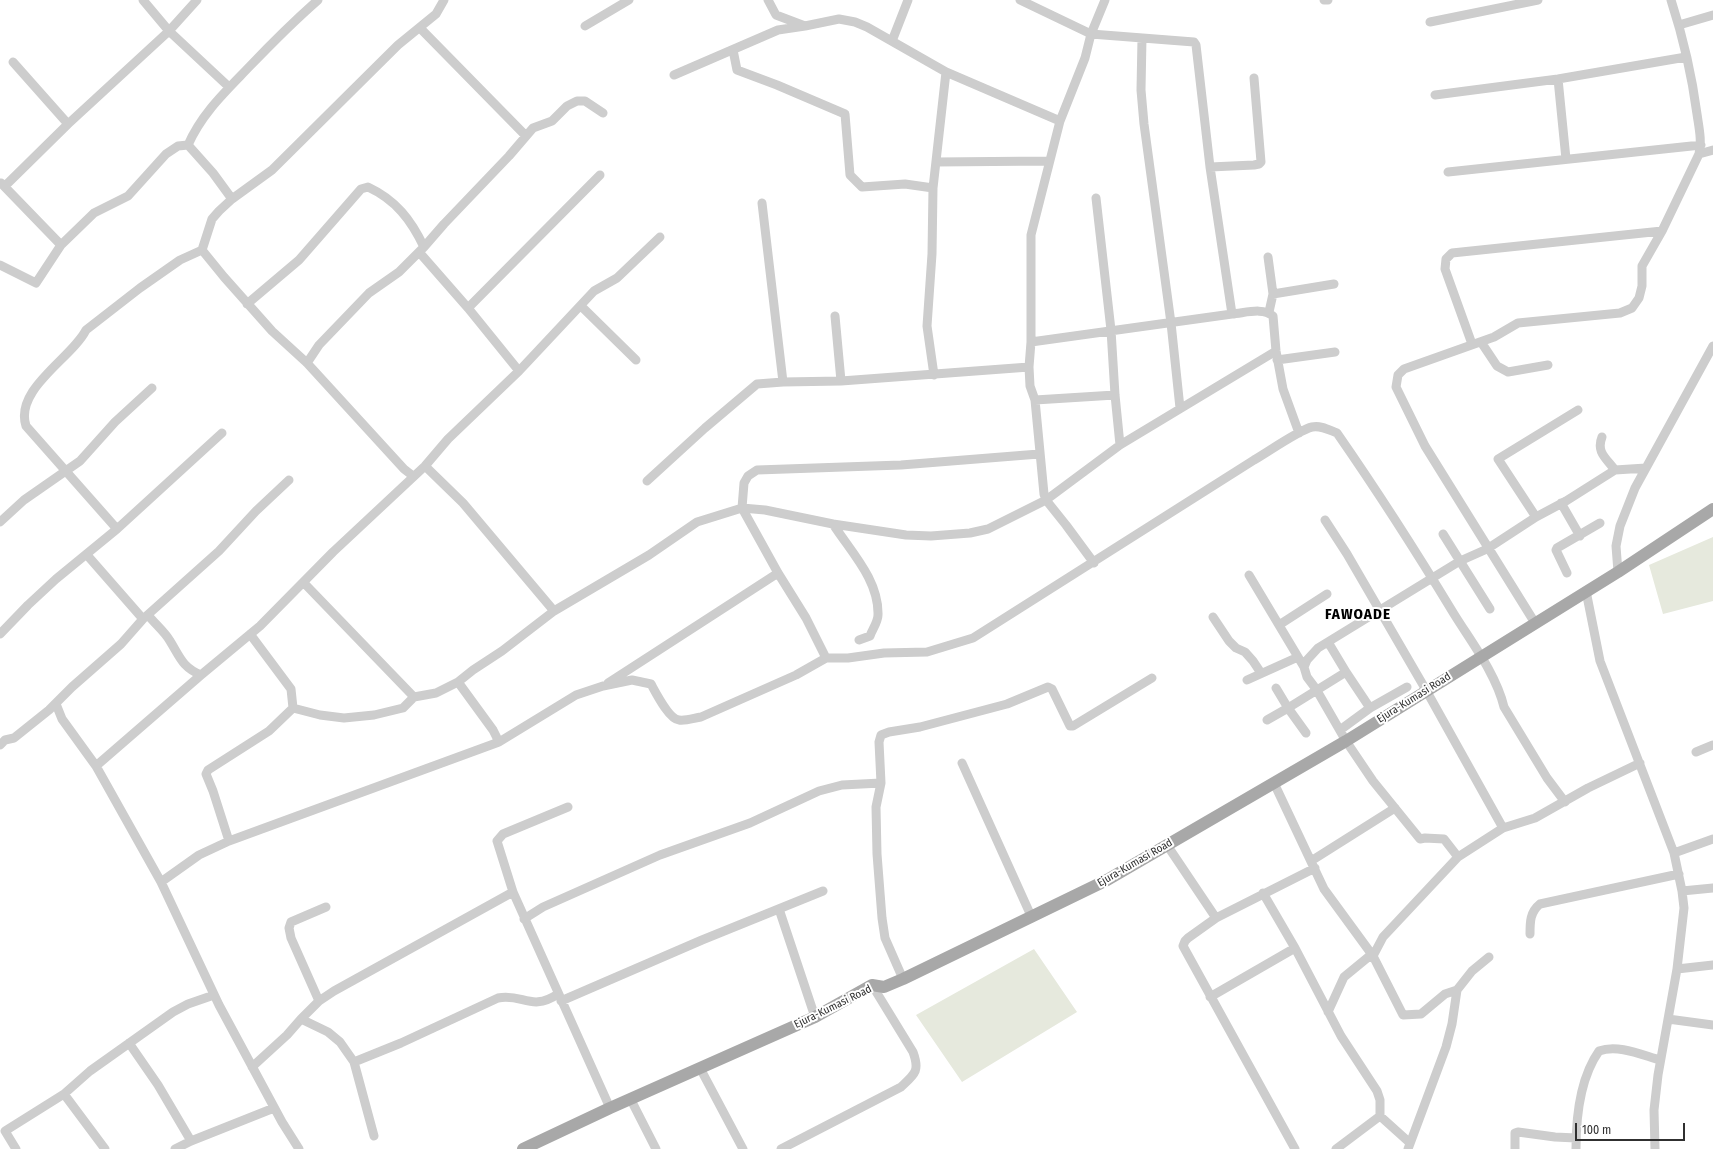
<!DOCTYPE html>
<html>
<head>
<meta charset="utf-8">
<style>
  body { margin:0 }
  #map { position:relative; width:1713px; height:1149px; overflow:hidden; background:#fff; font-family:"Fira Sans Condensed",sans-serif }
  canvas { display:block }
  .scale { position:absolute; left:1575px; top:1123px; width:110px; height:18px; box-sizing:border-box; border:2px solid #303030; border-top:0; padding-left:5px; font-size:12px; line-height:14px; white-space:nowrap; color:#303030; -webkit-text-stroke:3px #fff; paint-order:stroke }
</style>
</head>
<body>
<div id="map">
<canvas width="1713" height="1149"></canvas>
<div class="scale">100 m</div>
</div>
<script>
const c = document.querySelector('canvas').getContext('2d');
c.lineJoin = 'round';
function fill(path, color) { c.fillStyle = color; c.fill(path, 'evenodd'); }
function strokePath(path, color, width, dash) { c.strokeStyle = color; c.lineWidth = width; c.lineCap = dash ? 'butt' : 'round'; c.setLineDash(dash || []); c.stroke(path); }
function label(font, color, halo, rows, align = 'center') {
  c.font = font + ' "Fira Sans Condensed",sans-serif'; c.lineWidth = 4; c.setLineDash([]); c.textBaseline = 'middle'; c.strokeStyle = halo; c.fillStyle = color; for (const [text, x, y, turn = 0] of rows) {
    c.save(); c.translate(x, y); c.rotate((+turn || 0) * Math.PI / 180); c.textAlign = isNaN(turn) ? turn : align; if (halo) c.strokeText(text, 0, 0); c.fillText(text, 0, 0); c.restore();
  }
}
fill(new Path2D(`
  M 1713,537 L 1713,601 L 1663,614 L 1649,565 Z
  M 1034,949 L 1077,1012 L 962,1082 L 916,1015 Z`), '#e6e9dd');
strokePath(new Path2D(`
  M 143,0 L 169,31 L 197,0
  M 768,0 L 776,15 L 805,26 L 839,19 L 855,22 L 867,27 L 946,72 L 1060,121
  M 1020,0 L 1091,34 L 1194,42 L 1196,45 L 1210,167 L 1232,314
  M 1324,0 L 1328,0
  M 1430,22 L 1538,0
  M 1679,25 L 1713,15
  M 585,26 L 629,0
  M 420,28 L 526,136
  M 1142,38 L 1141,90 L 1144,124 L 1171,323 L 1180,408
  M 892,41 L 908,0
  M 733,50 L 737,70 L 777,85 L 845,114 L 850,175 L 862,187 L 905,184 L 933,188
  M 13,62 L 68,124
  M 674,75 L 778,30 L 805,26
  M 1558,79 L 1566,159
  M 1435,95 L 1558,79 L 1686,57
  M 1699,154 L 1713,150
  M 936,162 L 1049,161
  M 1210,167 L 1254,165 L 1259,164 L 1261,162 L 1254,78
  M 1448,172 L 1701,145
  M 1,183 L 61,245
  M 5,186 L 68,124 L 169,31 L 229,87
  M 1096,198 L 1111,330 L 1115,395 L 1120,445
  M 232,199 L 213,173 L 188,145 C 202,113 226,91 250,66 C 272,43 294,21 318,0
  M 762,203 L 783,382
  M 419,252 L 468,308 L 519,371
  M 1268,257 L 1273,294 L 1269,312
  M 0,265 L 36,283 L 61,245 L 94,213 L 128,196 L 166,154 L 178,146 L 188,145
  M 1273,294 L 1334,284
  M 247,304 L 299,260 L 361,189 L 368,187 C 396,200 411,220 424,247
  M 581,306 L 636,360
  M 468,308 L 600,175
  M 835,316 L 841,381
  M 1031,342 L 1232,314 C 1245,313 1263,307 1273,316 L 1276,351 L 1283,389 L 1299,433
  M 1481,342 L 1497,366 L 1508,372 L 1548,365
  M 1472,344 L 1445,269 L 1446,259 L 1452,253 L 1662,231
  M 1277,360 L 1335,352
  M 307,363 L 319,345 L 369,293 L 399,272 L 424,247 L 444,224 L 509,156 L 533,128 L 552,121 L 567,106 L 577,101 L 585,101 L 603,113
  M 934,375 L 927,326 L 932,254 L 933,188 L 946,72
  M 1035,400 L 1115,395
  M 1602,437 C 1596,452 1606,458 1615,470
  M 1039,454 L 901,465 L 757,470 L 748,476 L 744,483 L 742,508 L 778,573 L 806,618 L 826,658 L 848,658 L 884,653 L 927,652 L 973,638 L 1254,460 C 1268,452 1299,430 1312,427 C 1321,425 1329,430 1337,433 C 1378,492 1417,553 1454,614 C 1472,643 1496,674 1504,707 L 1547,778 L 1565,802
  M 425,466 L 463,503 L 554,611
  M 413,476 L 404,469 L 307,363 L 272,331 L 224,277 L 202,250 L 212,219 L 219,211 L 232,199 L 272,170 L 398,45 L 436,14 L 444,0
  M 647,481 L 705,428 L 757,384 L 783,382 L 841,381 L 1029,367
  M 1561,503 L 1580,536
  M 1536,517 L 1498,459 L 1578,410
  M 1325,520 L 1347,554 L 1426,690 L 1503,828
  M 0,522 L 24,500 L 80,461 L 115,422 L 152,388
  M 833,524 C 851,552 879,580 878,615 C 878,622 872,630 870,636 L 859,640
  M 117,529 L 26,426 C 14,389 72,358 86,330 L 140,288 L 180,260 L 202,250
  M 1443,534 L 1490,609
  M 87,555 L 143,619
  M 1094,563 L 1066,525 L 1046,500 L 1044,494 L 1035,400 L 1030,386 L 1029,367 L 1031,342 L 1031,235 L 1060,121 L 1085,58 L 1091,34 L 1105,0
  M 1618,572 L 1616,546 L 1620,526 L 1635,488 L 1713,346
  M 1567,573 L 1556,550 L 1557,548 L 1600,523
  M 1249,575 L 1304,667
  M 304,583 L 414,697 L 436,693 L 458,682 L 493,730 L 499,742
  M 1586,591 L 1600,661 L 1674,853 L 1682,891 L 1684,908 L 1677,969 L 1658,1075 L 1654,1110 L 1655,1149
  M 148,615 C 155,624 165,632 170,641 C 180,657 182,667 201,675
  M 1213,617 L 1229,641 L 1236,648 L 1245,652 L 1253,661 L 1261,673
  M 1535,623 L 1425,446 L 1396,387 L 1398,375 L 1404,369 L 1494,337 L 1518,323 L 1620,313 L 1632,308 L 1639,298 L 1642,286 L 1642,266 L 1662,231 L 1699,154 C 1702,140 1699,128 1697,114 C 1692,76 1683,37 1671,0
  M 1279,625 L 1327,594
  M 0,634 L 28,605 L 56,579 L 117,529 L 222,433
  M 1328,642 L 1346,672
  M 1247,680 L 1298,657
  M 458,682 L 473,670 L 502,651 L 554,611 L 649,555 L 697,522 L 742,508 L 765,510 L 833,524 L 906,535 L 931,536 L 970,533 L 988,529 L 1046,500 L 1120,445 L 1276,351
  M 608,683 L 778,573
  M 56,704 L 62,719 L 96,766 L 161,882 L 219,1005 L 282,1122 L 299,1149
  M 293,708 L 320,715 L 344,718 L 374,715 L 403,708 L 414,697
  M 1370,708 L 1407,687
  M 1267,720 L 1288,708 L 1276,688
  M 1306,733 L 1288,708 L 1346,672 L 1370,708 L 1340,730
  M 0,745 L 5,740 L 14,738 L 49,710 L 72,687 L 121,644 L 143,619 L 219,551 L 256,511 L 289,480
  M 1696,752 L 1713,745
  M 962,763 L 1032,918
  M 96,766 L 201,675 L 260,626 L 333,552 L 425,466 L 448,439 L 519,371 L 594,291 L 617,278 L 660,237
  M 1274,783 L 1324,889 L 1373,956 L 1403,1015 L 1421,1014 L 1445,994 L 1457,990 L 1472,971 L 1489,957
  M 568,807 L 503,834 L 497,841 L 513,892 L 610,1108
  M 229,841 L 213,791 L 206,774 L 208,770 L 269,731 L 293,708 L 291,689 L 250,634
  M 1167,845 L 1216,918
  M 1674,853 L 1713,839
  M 1458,857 L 1444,839 L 1425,838 L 1420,839 L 1373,781 L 1346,741 L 1316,689 L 1307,677 L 1304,667 L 1307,660 L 1318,648 L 1460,561 L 1487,549 L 1536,517 L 1566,501 L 1615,470 L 1646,468
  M 1311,861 L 1395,808
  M 161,882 L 199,855 L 229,841 L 499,742 L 576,695 L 603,686 L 632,680 L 651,684 C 656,693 669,719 679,720 C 686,721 694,718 701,717 L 796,675 L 826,658
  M 1682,891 L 1713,888
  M 513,892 L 334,991 L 319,1001 L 301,1019 L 328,1032 L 340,1042 L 354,1062 L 401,1043 L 498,998 C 523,993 531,1012 558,994
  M 1263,893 L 1295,948 L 1341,1036 L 1377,1091 L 1380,1100 L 1380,1116
  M 779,909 L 815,1017
  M 524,919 L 543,907 L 660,855 L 750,823 L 819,791 L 842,785 L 881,783
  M 1530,934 C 1530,922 1530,912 1540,904 L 1679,874
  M 1373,956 L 1383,937 L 1458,857 L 1503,828 L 1535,818 L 1588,788 L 1640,763
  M 1677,969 L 1713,965
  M 903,979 L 885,938 L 882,918 L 877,854 L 876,807 L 881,783 L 879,742 L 881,735 L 889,732 L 920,727 L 1007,704 L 1048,687 L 1052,689 L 1070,726 L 1073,726 L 1152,678
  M 1210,997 L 1295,948
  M 319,1001 L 291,938 L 289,928 L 291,922 L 326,907
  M 561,1001 L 702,940 L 823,891
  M 1328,1012 L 1344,977 L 1372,954
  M 1668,1019 L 1713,1025
  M 129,1043 L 158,1085 L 191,1141
  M 354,1062 L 374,1136
  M 252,1067 L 287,1035 L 301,1019
  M 700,1068 L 743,1149
  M 64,1094 L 105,1149
  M 631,1100 L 656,1149
  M 16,1149 L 5,1131 L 64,1094 L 90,1071 L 173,1012 L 188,1004 L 214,995
  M 175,1149 L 191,1141 L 274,1108
  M 781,1149 L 901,1087 C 915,1074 920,1071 913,1052 L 872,985
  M 1295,1149 L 1183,946 L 1185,941 L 1188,938 L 1216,918 L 1315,868
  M 1336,1149 L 1380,1116 L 1410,1143
  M 1408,1149 L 1446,1047 L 1452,1024 L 1457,990
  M 1515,1149 L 1515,1133 L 1518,1132 L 1555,1137 L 1576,1138
  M 1576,1149 C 1576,1117 1580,1078 1599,1051 C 1618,1044 1642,1055 1660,1060`), '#cdcdcd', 9);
strokePath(new Path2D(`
  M 523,1149 L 610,1108 L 815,1017 L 872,985 L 884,987 L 903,979 L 1107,880 L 1346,741 L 1618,572 L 1713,509`), '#a8a8a8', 12);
label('11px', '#303030', '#fff', [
  ["Ejura-Kumasi Road",1414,698,-32],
  ["Ejura-Kumasi Road",1135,863,-30],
  ["Ejura-Kumasi Road",833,1007,-26]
]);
c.letterSpacing = '1px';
label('bold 15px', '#000', '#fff', [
  ["FAWOADE",1358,615]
]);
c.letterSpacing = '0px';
</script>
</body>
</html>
